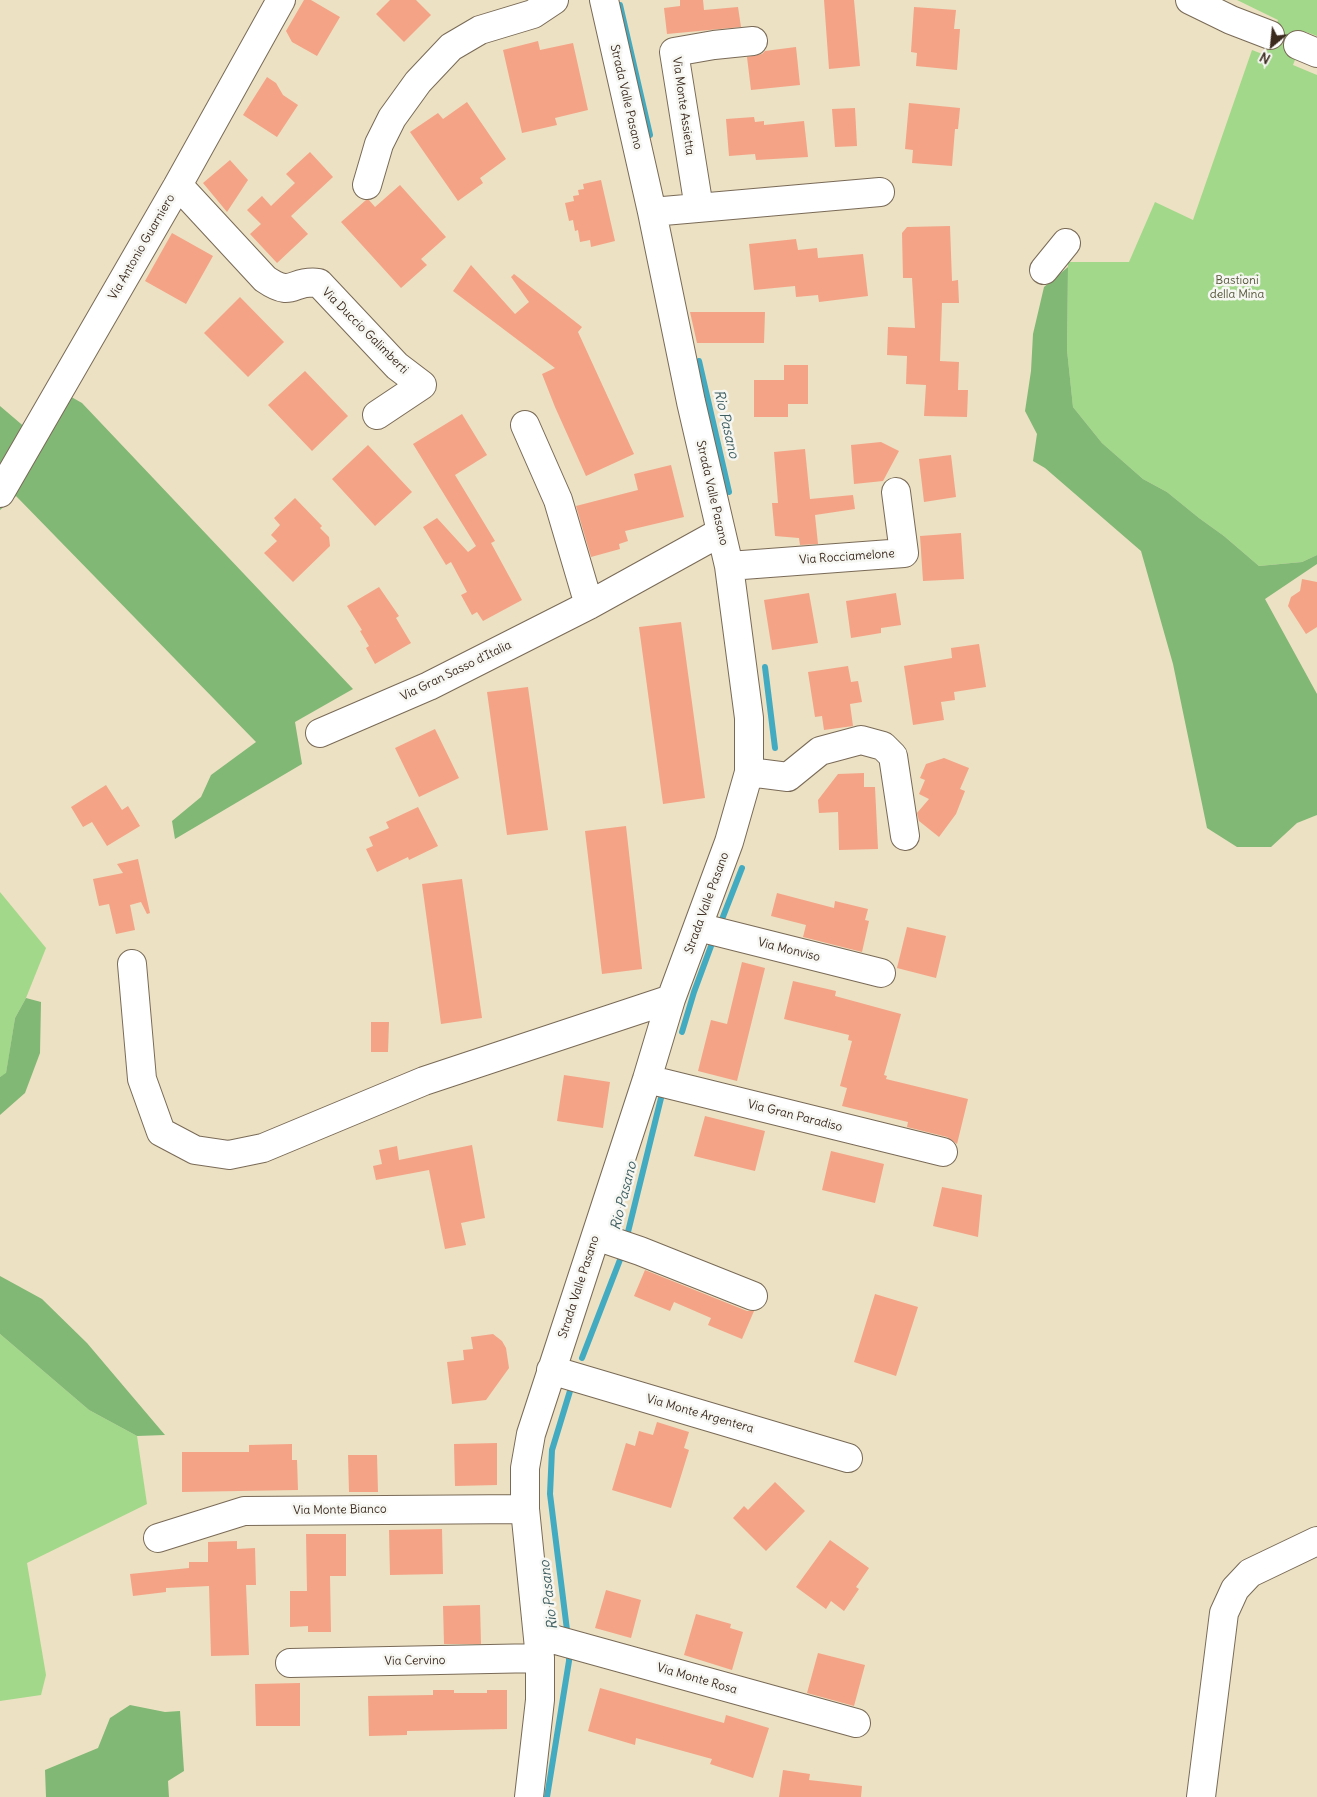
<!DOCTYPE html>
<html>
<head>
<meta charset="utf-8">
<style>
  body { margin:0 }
  #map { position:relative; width:1317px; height:1797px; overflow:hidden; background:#ece1c2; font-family:Delius,sans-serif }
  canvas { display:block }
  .north { position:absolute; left:1247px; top:20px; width:50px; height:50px; -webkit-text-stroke:4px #f6f6f2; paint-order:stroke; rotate:208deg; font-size:14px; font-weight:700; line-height:20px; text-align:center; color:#3b2a1e }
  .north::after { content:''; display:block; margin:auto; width:18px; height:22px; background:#3b2a1e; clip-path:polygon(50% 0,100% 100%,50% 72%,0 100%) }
</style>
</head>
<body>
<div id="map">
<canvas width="1317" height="1797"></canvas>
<div class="north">N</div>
</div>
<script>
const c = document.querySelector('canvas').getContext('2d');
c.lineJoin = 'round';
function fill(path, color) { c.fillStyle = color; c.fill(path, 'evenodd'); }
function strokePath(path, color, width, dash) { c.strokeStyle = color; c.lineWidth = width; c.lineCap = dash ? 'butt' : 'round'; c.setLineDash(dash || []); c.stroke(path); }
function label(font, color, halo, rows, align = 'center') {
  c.font = font + ' Delius,sans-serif'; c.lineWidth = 5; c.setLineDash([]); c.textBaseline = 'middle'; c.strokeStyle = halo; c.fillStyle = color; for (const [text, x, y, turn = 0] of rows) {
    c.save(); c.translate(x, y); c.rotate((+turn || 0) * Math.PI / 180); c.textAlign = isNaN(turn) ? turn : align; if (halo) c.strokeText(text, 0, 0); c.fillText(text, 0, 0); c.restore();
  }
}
fill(new Path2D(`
  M 1237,0 L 1317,0 L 1317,36 L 1306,32 L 1293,65 L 1317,75 L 1317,555 L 1302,562 L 1259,566 L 1224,536 L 1199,518 L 1167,492 L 1143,479 L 1102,443 L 1073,407 L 1067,350 L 1068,262 L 1129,262 L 1155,202 L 1193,220 L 1252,50 L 1265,55 L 1278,20 Z
  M 0,892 L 46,948 L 26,998 L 15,1018 L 6,1074 L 0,1077 Z
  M 0,1334 L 89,1410 L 137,1436 L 147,1504 L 27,1563 L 46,1675 L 41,1695 L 0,1701 Z`), '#a2d88a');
fill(new Path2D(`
  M 1068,267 L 1067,350 L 1073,407 L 1102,443 L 1143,479 L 1167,492 L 1199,518 L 1224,536 L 1259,566 L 1302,562 L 1317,555 L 1317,564 L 1265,599 L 1317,694 L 1317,815 L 1297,823 L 1271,847 L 1237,847 L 1207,828 L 1173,664 L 1141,551 L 1045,468 L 1033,461 L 1037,434 L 1025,411 L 1031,371 L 1033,334 L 1044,287 Z
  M 59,390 L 82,403 L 353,689 L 295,722 L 302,764 L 175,839 L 172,821 L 201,797 L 211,775 L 256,742 L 16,496 L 0,510 L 0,406 L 34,435 Z
  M 26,998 L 41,1002 L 40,1053 L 25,1093 L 0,1115 L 0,1077 L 6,1073 L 15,1018 Z
  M 0,1276 L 42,1299 L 87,1343 L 165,1435 L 137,1436 L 89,1410 L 0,1334 Z
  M 130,1705 L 165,1712 L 180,1711 L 184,1771 L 168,1781 L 169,1797 L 46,1797 L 45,1770 L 98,1748 L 110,1718 Z`), '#81b876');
strokePath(new Path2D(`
  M 620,5 L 650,135
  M 699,361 L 729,492
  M 765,667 L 775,748
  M 719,927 L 742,868
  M 682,1032 L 694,992 L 714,938
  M 626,1240 L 662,1094
  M 582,1358 L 623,1252
  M 568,1638 L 550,1494 L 552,1450 L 570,1391
  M 547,1797 L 569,1661 L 569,1650`), '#42abc2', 6);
fill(new Path2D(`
  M 304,0 L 311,0 L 340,17 L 317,56 L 292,42 L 286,31 Z
  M 390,0 L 416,0 L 431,15 L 404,42 L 376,14 Z
  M 680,0 L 703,0 L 704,10 L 738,7 L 741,27 L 667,34 L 664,8 L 680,6 Z
  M 824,0 L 854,0 L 860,66 L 829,69 Z
  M 914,7 L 956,10 L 954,29 L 960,29 L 957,70 L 916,66 L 917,53 L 911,52 Z
  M 538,41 L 540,50 L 573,43 L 588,110 L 555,118 L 557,125 L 522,133 L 503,50 Z
  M 796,47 L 800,85 L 751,90 L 747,57 L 762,54 L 765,51 Z
  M 267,77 L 276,83 L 283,95 L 298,105 L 277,137 L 243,115 Z
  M 467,102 L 506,159 L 480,178 L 483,183 L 458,201 L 410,132 L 438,113 L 443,119 Z
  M 909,103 L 960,108 L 958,129 L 955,129 L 952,166 L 912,163 L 913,150 L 905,149 Z
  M 855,108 L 857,146 L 835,147 L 832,109 Z
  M 754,117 L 755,122 L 764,121 L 764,125 L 804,121 L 808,157 L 756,160 L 755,154 L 729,156 L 726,119 Z
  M 310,152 L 333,177 L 291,216 L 308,234 L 277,263 L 250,234 L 261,224 L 247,210 L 262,196 L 271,206 L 295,183 L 286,174 Z
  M 230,160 L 248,180 L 227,212 L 203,183 Z
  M 601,180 L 615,241 L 591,247 L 590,240 L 580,242 L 578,230 L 575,231 L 573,220 L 569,221 L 565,203 L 574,201 L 573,196 L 579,195 L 578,190 L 584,189 L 583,184 Z
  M 400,185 L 446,237 L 421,259 L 427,265 L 401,288 L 341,222 L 366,200 L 369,200 L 375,207 Z
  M 950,226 L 952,281 L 958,280 L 959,303 L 942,303 L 940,361 L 959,362 L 958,390 L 968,390 L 967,417 L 924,416 L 926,385 L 906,384 L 907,356 L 887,355 L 888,327 L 915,328 L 912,278 L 903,278 L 902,233 L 907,227 Z
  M 172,233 L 213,256 L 186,304 L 145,281 Z
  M 796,239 L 798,250 L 817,248 L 818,258 L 863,254 L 868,296 L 819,302 L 818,295 L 796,297 L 795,286 L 754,290 L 749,244 Z
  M 471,265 L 515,314 L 529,302 L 511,277 L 514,274 L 582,327 L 578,332 L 634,454 L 586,476 L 555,407 L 542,374 L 555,368 L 453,291 Z
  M 240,297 L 284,342 L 248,377 L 204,333 Z
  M 690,312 L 765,312 L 764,343 L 697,343 Z
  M 784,365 L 808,365 L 808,404 L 788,404 L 788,417 L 754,417 L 754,380 L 784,380 Z
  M 305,371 L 348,416 L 312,451 L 268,405 Z
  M 462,414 L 487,455 L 455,475 L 495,541 L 491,543 L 522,600 L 483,621 L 477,612 L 472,615 L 461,595 L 467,592 L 451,562 L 446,565 L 423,527 L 437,518 L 468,552 L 476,546 L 413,444 Z
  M 881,442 L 899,451 L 883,481 L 854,484 L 851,445 Z
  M 368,445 L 412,492 L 375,526 L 332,479 Z
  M 805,449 L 810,499 L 853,495 L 855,509 L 815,515 L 818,544 L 800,545 L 799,538 L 775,536 L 772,503 L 778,503 L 774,452 Z
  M 951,455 L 956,497 L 924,502 L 919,459 Z
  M 671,465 L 684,517 L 625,531 L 628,541 L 619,544 L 620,549 L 591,557 L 576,506 L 638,490 L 634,474 Z
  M 295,498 L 322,526 L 320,528 L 329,537 L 330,546 L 293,582 L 264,553 L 277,541 L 271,535 L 280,525 L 274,518 Z
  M 961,533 L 964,579 L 923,581 L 920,536 Z
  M 1302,579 L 1317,582 L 1317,627 L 1306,634 L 1288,606 L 1291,597 L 1300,591 Z
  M 379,587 L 399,616 L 396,618 L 411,643 L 375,664 L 366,648 L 369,646 L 360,631 L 362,630 L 347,606 Z
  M 809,593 L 818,643 L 772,650 L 764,600 Z
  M 896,593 L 901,625 L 881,628 L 881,633 L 851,638 L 846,601 Z
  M 681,622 L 705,798 L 663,804 L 639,627 Z
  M 979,644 L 986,687 L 954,692 L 955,700 L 941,702 L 944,720 L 913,725 L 904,666 L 952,658 L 951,648 Z
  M 848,666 L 851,682 L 858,681 L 862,702 L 850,704 L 853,726 L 824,730 L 822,716 L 815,717 L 808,672 Z
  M 528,687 L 548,830 L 507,835 L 487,692 Z
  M 435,729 L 459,778 L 419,797 L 395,748 Z
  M 944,758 L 969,768 L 960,789 L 965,791 L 956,814 L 939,837 L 919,821 L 917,813 L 929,799 L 919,794 L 925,780 L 920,778 L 926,764 Z
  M 864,773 L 864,787 L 875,787 L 878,849 L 839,850 L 838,812 L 819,813 L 818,800 L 838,774 Z
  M 106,785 L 122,810 L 128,806 L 140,826 L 107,846 L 92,822 L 83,827 L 71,807 Z
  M 418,807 L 438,846 L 409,860 L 408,857 L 377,872 L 366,849 L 373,846 L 369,837 L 389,828 L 386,822 Z
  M 626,826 L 642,969 L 602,974 L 585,831 Z
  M 138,859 L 150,913 L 147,914 L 141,902 L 130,905 L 135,930 L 116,934 L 109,904 L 99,906 L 93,879 L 123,873 L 117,864 Z
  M 462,879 L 482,1018 L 441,1024 L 422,884 Z
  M 777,893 L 834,908 L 835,901 L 868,909 L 865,920 L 869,921 L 862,952 L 803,937 L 806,925 L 771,916 Z
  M 907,927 L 946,936 L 936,978 L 897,968 Z
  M 742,962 L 765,968 L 737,1081 L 698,1071 L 711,1020 L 727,1024 Z
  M 793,981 L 836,991 L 835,996 L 901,1014 L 884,1075 L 887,1076 L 886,1079 L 968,1099 L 957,1144 L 947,1137 L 907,1127 L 908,1122 L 842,1106 L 847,1088 L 840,1086 L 852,1041 L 848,1040 L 849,1035 L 784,1019 Z
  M 371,1022 L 389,1022 L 388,1052 L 371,1052 Z
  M 564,1075 L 610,1082 L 603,1128 L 557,1121 Z
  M 705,1116 L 765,1131 L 755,1171 L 694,1156 Z
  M 472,1145 L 485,1218 L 461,1223 L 466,1245 L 445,1249 L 429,1170 L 376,1180 L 373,1166 L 382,1164 L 379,1150 L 397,1146 L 399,1160 Z
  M 831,1151 L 884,1164 L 875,1203 L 822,1190 Z
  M 942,1187 L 982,1195 L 978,1237 L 933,1226 Z
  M 645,1270 L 747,1311 L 754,1311 L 742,1339 L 708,1325 L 711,1318 L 674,1302 L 670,1311 L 634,1296 Z
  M 875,1294 L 918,1307 L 896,1376 L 854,1362 Z
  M 493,1334 L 502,1341 L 506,1348 L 509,1368 L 486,1400 L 452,1404 L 447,1362 L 464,1360 L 463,1350 L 473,1349 L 471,1337 Z
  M 657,1422 L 689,1432 L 684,1448 L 689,1450 L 671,1508 L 612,1490 L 626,1443 L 635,1446 L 639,1431 L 653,1435 Z
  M 497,1443 L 497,1485 L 455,1486 L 454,1444 Z
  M 292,1444 L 292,1460 L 297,1460 L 298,1490 L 182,1492 L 182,1452 L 249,1452 L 249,1445 Z
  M 348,1455 L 377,1455 L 378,1492 L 349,1492 Z
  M 775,1482 L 805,1511 L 766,1551 L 733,1518 L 744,1506 L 748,1510 Z
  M 442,1529 L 443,1574 L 390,1575 L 389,1530 Z
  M 306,1534 L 346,1534 L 346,1576 L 330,1576 L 331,1632 L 308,1632 L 308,1626 L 290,1627 L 290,1591 L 307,1591 Z
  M 830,1540 L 869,1568 L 856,1587 L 859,1589 L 844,1611 L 831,1601 L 826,1609 L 796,1587 Z
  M 237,1541 L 237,1549 L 255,1548 L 256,1585 L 246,1585 L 249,1655 L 211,1656 L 209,1586 L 166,1588 L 166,1592 L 133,1596 L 130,1574 L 189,1568 L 189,1562 L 208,1562 L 208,1542 Z
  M 606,1590 L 641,1600 L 631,1638 L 595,1628 Z
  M 480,1605 L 481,1644 L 444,1644 L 443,1606 Z
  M 696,1614 L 731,1624 L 730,1628 L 743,1632 L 732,1670 L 684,1655 Z
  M 818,1653 L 865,1665 L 854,1706 L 807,1693 Z
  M 300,1683 L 300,1726 L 256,1726 L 255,1684 Z
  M 600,1688 L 724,1723 L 726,1715 L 769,1728 L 753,1778 L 710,1764 L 712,1759 L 636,1738 L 635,1745 L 588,1731 Z
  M 433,1690 L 454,1690 L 454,1693 L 487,1693 L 487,1690 L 507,1690 L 507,1729 L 407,1731 L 407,1735 L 369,1736 L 368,1696 L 433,1695 Z
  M 783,1770 L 810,1774 L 809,1780 L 862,1786 L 861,1797 L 779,1797 Z`), '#f4a387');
const minor = new Path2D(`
  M 178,185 L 265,279 C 294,299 291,279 319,283 L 397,366 L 422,385 L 377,415
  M 367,185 L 379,144 L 392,118 L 418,82 L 451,47 L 480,30 L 533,14 L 554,0
  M 699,208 L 674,52 L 714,45 L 753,41
  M 652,212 L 880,192
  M 1044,270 L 1066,243
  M 525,425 L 558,500 L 589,605
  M 0,493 L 178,185 L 281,0
  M 729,566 L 904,553 L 896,492
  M 320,733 L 429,686 L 589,605 L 721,532
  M 749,772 L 788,777 L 820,751 L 861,740 L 883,746 L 893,756 L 905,836
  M 698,927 L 881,973
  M 132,964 L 142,1079 L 161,1132 L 195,1150 L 229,1155 L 263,1148 L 424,1081 L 671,999
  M 647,1079 L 943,1152
  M 596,1236 L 640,1251 L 753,1296
  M 551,1370 L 848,1458
  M 158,1538 L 244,1511 L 525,1509
  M 538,1635 L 856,1723
  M 290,1663 L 540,1658
  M 529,1797 L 540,1700 L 540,1658 L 525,1509 L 525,1468 L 531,1434 L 647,1079 L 671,999 L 729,842 L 749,772 L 749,718 L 729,566 L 691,402 L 652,212 L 604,0
  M 1201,1797 L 1224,1613 L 1235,1589 L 1250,1573 L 1317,1541`);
const major = new Path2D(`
  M 1190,0 L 1231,20 L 1270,35
  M 1298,45 L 1317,53`);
strokePath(minor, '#796a57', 30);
strokePath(major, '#796a57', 30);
strokePath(minor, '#fff', 28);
strokePath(major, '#fff', 28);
label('12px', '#3b2a1e', '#f6f6f2', [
  ["Strada Valle Pasano",626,97,77],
  ["Via Monte Assietta",683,106,82],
  ["Via Antonio Guarniero",142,247,-60],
  ["Via Duccio Galimberti",365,331,45],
  ["Strada Valle Pasano",712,493,77],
  ["Via Rocciamelone",847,557,-4],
  ["Via Gran Sasso d'Italia",456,671,-26],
  ["Strada Valle Pasano",707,903,-70],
  ["Via Monviso",789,950,14],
  ["Via Gran Paradiso",795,1116,14],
  ["Strada Valle Pasano",579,1287,-72],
  ["Via Monte Argentera",700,1414,16],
  ["Via Monte Bianco",340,1510,-1],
  ["Via Cervino",415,1661,-1],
  ["Via Monte Rosa",697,1679,16]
]);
label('12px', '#555639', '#f6f6f2', [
  ["Bastioni",1237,281],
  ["della Mina",1237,295]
]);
label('italic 14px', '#3e5e60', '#f6f6f2', [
  ["Rio Pasano",726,424,77],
  ["Rio Pasano",624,1196,-76],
  ["Rio Pasano",549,1595,-97]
]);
</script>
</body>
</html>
